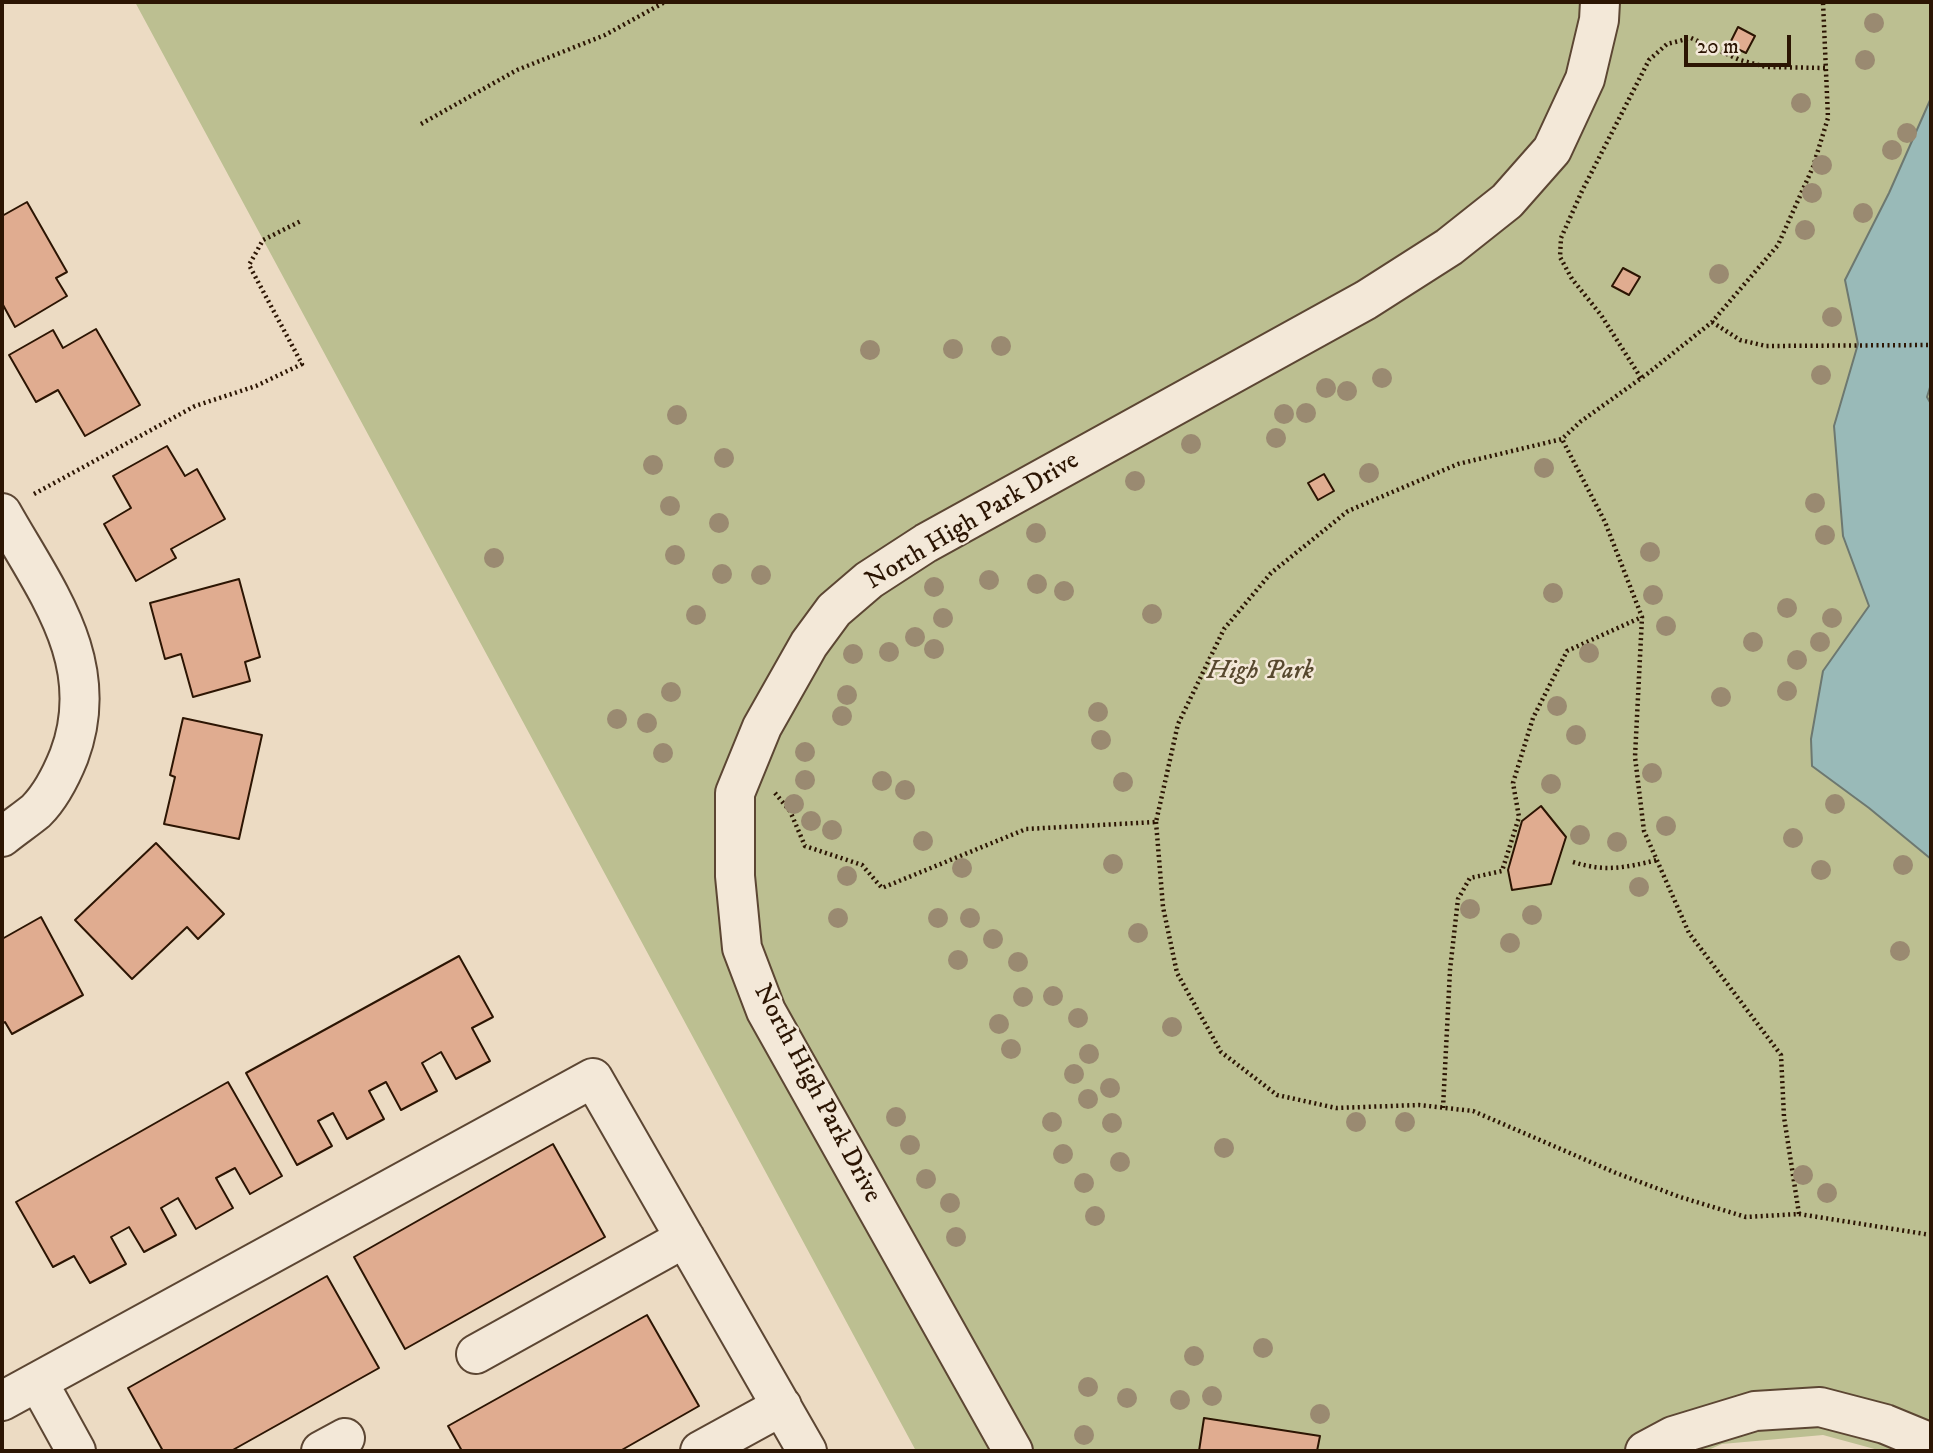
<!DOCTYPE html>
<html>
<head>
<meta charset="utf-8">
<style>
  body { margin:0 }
  #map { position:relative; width:1933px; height:1453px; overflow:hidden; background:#ecdbc3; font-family:"IM FELL DW Pica",serif }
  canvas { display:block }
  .frame { position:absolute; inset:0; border:4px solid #2c1503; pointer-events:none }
  .scale { position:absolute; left:1684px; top:35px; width:107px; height:32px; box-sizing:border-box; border:4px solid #2c1503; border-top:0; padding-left:9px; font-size:21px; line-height:24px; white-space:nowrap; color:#2c1503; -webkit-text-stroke:5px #f3e8d8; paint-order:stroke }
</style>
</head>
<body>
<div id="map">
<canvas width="1933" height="1453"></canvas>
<div class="frame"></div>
<div class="scale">20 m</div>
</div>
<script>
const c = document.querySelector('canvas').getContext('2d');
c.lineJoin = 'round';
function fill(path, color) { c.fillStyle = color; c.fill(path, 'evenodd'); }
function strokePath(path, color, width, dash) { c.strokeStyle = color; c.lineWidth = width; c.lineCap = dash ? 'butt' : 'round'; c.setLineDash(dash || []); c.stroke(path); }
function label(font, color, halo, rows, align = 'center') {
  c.font = font + ' "IM FELL DW Pica",serif'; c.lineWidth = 5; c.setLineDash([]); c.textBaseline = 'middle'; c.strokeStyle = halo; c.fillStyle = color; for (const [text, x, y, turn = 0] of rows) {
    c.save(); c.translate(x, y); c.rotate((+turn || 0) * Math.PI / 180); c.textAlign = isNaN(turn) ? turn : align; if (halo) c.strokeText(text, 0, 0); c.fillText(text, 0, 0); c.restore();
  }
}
fill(new Path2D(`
  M 135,2 L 1931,2 L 1931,1451 L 1882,1451 L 1823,1435 L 1722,1444 L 1706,1451 L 916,1451 Z`), '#bcbf91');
const water = new Path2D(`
  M 1931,98 L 1931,384 L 1927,397 L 1931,404 L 1931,859 L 1869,808 L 1812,766 L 1811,739 L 1823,671 L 1869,606 L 1843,536 L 1834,426 L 1858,344 L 1845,280 L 1889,193 Z`);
fill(water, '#99bab8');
strokePath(water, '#6d7870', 2);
const building = new Path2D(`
  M 1738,27 L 1755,36 L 1746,53 L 1729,45 Z
  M 27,202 L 67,272 L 56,278 L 67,296 L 15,327 L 2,303 L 2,216 Z
  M 1623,268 L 1640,277 L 1629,295 L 1612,286 Z
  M 96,329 L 140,405 L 85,436 L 58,390 L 36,402 L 9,355 L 53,330 L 63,348 Z
  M 167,446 L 185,476 L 197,469 L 225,519 L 171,549 L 176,558 L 136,581 L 104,524 L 131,508 L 113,476 Z
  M 1324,474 L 1334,491 L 1318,500 L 1308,483 Z
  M 239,579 L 260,657 L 245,662 L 250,681 L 193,697 L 181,654 L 165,659 L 150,603 Z
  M 183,718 L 262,735 L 239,839 L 164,824 L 175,777 L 170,775 Z
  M 1541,806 L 1566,837 L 1551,884 L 1512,890 L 1508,870 L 1522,821 Z
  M 156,843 L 224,914 L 198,939 L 187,927 L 132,979 L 75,920 Z
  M 41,917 L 83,995 L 12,1034 L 5,1022 L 2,1024 L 2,939 Z
  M 459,956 L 493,1017 L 472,1028 L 490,1061 L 456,1079 L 441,1052 L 422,1063 L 437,1091 L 401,1110 L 386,1082 L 369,1091 L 384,1119 L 347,1139 L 333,1113 L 318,1121 L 332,1146 L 297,1165 L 246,1073 Z
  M 228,1082 L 282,1176 L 250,1194 L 235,1168 L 216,1178 L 233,1208 L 196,1229 L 178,1198 L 161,1208 L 176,1235 L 144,1252 L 129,1227 L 111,1237 L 126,1264 L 90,1283 L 74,1256 L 53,1267 L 16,1202 Z
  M 553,1144 L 605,1237 L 405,1349 L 354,1257 Z
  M 327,1276 L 379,1368 L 231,1451 L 163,1451 L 128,1388 Z
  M 647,1315 L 699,1406 L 620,1451 L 462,1451 L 448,1426 Z
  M 1204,1418 L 1320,1436 L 1317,1451 L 1199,1451 Z`);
fill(building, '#e0ac90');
strokePath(building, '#2c1503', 2);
const minor = new Path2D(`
  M 2,513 C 46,591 104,663 69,756 C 61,776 51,796 36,811 C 25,820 13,828 2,837
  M 476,1354 L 685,1238
  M 38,1382 L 76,1451
  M 2,1401 L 593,1078 L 807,1451
  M 321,1451 L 345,1438
  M 700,1451 L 782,1406
  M 1013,1451 L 766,1011 L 742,948 L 735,876 L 735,793 L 762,727 L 809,644 L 834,610 L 869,580 L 926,543 L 1366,300 L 1449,247 L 1507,201 L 1552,150 L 1585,79 L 1599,20 L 1600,2
  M 1645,1451 L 1673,1436 L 1755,1411 L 1820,1407 L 1885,1424 L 1931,1443`);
strokePath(minor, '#5c4633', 42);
strokePath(new Path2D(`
  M 421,124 L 517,70 L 605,35 L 665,2
  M 1712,322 L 1740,340 L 1766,346 L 1931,345
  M 1641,378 L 1601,315 L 1572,279 L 1560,257 L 1561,238 L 1582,191 L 1649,60 L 1667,44 L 1691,38 L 1740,60 L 1766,67 L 1827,68
  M 34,494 L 195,406 L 256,386 L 302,364 L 249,265 L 263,240 L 301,221
  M 775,793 L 790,811 L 805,846 L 862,865 L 882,888 L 1026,829 L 1156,822 L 1178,724 L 1224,629 L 1271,573 L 1348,511 L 1458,464 L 1562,439 L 1580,422 L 1647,374 L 1712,322 L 1778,245 L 1813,167 L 1828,118 L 1823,2
  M 1156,822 L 1163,907 L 1177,973 L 1221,1052 L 1277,1095 L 1336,1108 L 1419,1105 L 1473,1111 L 1616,1173 L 1680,1197 L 1746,1217 L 1799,1214 L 1784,1117 L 1781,1055 L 1689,933 L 1644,831 L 1635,757 L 1642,617 L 1605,522 L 1562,439
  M 1573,862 C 1605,872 1624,868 1657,860
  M 1443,1108 L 1450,970 L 1458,899 L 1470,878 L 1502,871 L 1519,817 L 1513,783 L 1533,718 L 1567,651 L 1642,617
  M 1799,1214 L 1931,1235`), '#2c1503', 4.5, [2, 3.5]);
strokePath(minor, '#f3e8d8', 38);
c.fillStyle = '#9a8a71';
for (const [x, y] of [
  [1874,23],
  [1865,60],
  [1801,103],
  [1907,133],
  [1892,150],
  [1822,165],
  [1812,193],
  [1863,213],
  [1805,230],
  [1719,274],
  [1832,317],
  [1001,346],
  [953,349],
  [870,350],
  [1821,375],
  [1382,378],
  [1326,388],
  [1347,391],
  [1306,413],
  [1284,414],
  [677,415],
  [1276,438],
  [1191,444],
  [724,458],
  [653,465],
  [1544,468],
  [1369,473],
  [1135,481],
  [1815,503],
  [670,506],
  [719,523],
  [1036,533],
  [1825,535],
  [1650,552],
  [675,555],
  [494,558],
  [722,574],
  [761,575],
  [989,580],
  [1037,584],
  [934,587],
  [1064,591],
  [1553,593],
  [1653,595],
  [1787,608],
  [1152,614],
  [696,615],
  [943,618],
  [1832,618],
  [1666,626],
  [915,637],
  [1753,642],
  [1820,642],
  [934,649],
  [889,652],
  [1589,653],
  [853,654],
  [1797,660],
  [1787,691],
  [671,692],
  [847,695],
  [1721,697],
  [1557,706],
  [1098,712],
  [842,716],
  [617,719],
  [647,723],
  [1576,735],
  [1101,740],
  [805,752],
  [663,753],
  [1652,773],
  [805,780],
  [882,781],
  [1123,782],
  [1551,784],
  [905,790],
  [794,804],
  [1835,804],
  [811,821],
  [1666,826],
  [832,830],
  [1580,835],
  [1793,838],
  [923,841],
  [1617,842],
  [1113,864],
  [1903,865],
  [962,868],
  [1821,870],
  [847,876],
  [1639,887],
  [1470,909],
  [1532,915],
  [838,918],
  [938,918],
  [970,918],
  [1138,933],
  [993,939],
  [1510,943],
  [1900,951],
  [958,960],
  [1018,962],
  [1053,996],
  [1023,997],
  [1078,1018],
  [999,1024],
  [1172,1027],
  [1011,1049],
  [1089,1054],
  [1074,1074],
  [1110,1088],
  [1088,1099],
  [896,1117],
  [1052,1122],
  [1356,1122],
  [1405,1122],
  [1112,1123],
  [910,1145],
  [1224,1148],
  [1063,1154],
  [1120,1162],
  [1803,1175],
  [926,1179],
  [1084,1183],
  [1827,1193],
  [950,1203],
  [1095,1216],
  [956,1237],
  [1263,1348],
  [1194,1356],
  [1088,1387],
  [1212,1396],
  [1127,1398],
  [1180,1400],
  [1320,1414],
  [1084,1435]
]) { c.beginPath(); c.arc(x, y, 10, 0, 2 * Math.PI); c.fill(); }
label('26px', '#2c1503', '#f3e8d8', [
  ["North High Park Drive",973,522,-31],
  ["North High Park Drive",816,1094,62]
]);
label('italic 26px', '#57482e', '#f3e8d8', [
  ["High Park",1260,673]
]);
</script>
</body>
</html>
